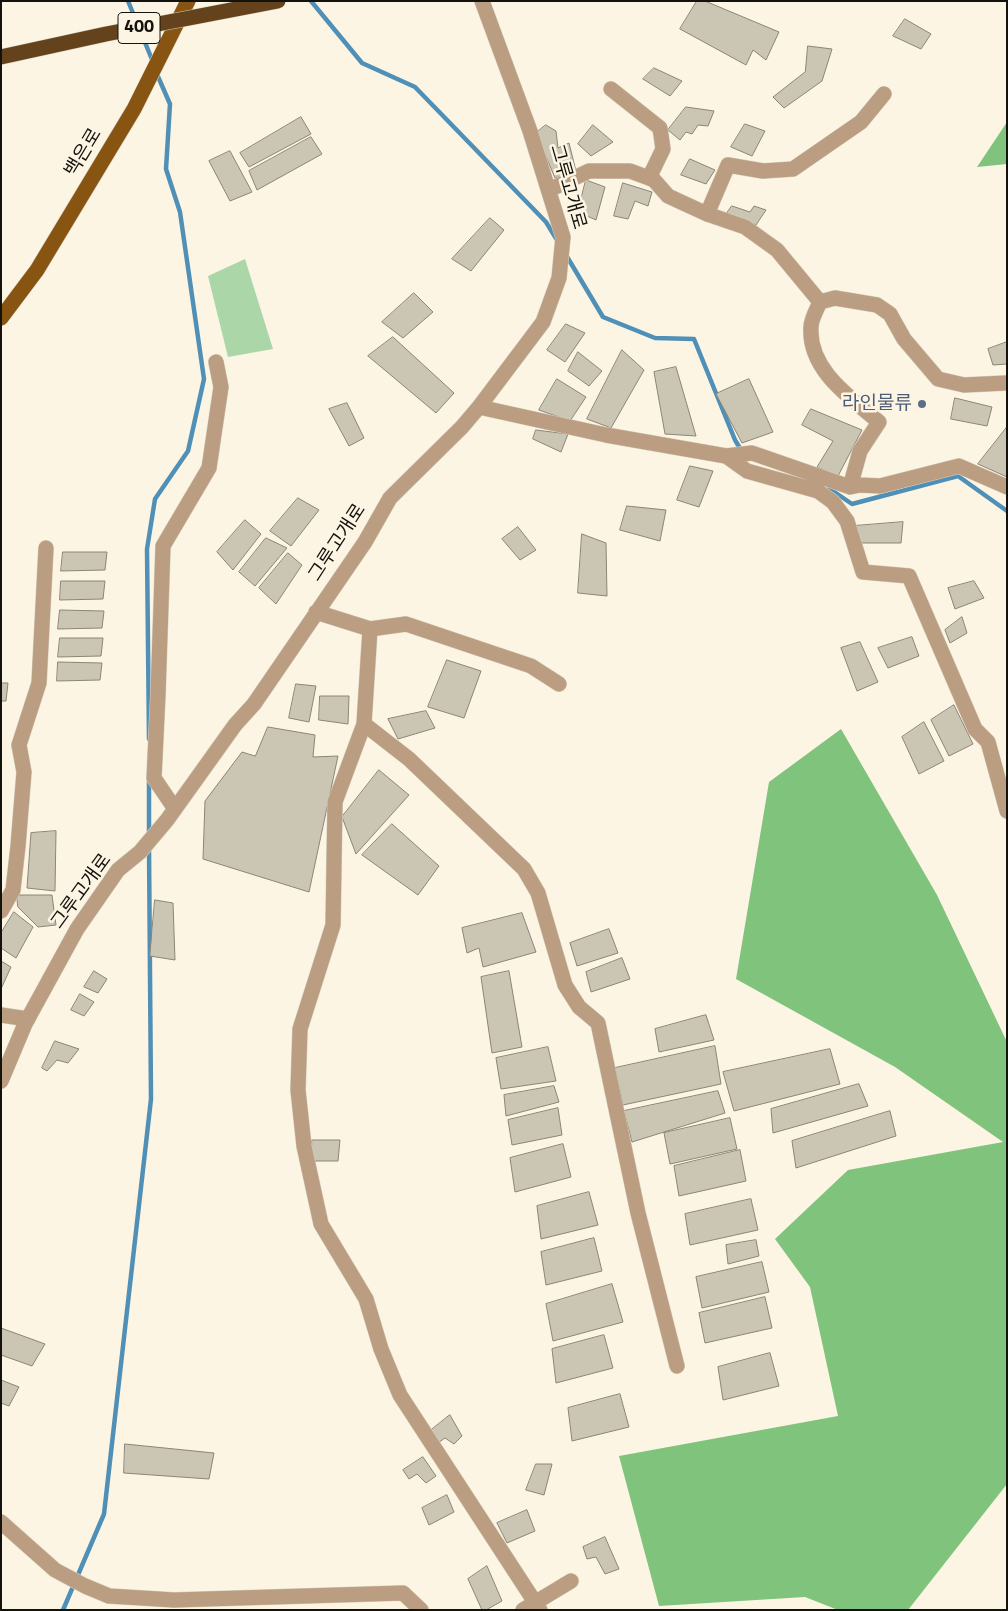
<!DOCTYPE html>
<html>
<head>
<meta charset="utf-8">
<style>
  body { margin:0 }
  #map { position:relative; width:1008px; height:1611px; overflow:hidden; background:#fcf5e4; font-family:"Titillium Web",sans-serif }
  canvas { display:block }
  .frame { position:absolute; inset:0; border:2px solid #14120c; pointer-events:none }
</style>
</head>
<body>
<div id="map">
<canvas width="1008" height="1611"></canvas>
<div class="frame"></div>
</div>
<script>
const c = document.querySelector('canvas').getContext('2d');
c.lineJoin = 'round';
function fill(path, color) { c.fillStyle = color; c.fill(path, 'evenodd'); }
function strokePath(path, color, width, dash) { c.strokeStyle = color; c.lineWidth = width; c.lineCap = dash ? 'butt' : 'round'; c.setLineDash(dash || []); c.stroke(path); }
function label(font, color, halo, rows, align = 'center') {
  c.font = font + ' "Titillium Web","Noto Sans KR",sans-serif'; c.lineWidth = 5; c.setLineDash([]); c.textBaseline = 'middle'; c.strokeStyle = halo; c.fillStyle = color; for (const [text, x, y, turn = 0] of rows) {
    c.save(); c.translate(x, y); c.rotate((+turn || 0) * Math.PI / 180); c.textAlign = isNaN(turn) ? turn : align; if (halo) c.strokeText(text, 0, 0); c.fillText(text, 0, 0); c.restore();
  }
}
fill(new Path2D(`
  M 245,259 L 273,349 L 228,357 L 208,276 Z`), '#abd6a8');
fill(new Path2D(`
  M 1007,122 L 1007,164 L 977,167 Z
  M 841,729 L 937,895 L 1007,1042 L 1007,1484 L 908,1610 L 838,1610 L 805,1597 L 659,1606 L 619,1456 L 838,1416 L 810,1287 L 775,1239 L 848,1170 L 1003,1142 L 895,1067 L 736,979 L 769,782 Z`), '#80c37d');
strokePath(new Path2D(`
  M 128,1 L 153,62
  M 311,1 L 362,63 L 415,87 L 546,222 L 557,240
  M 566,255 L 603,317 L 655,338 L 694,339 L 735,440 L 741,450
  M 823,487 L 830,489 L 852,504 L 958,476 L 1007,511
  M 149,739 L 147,549 L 155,499 L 188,451 L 204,379 L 180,212 L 166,169 L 170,104 L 156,72
  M 149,780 L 149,834
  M 63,1610 L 104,1514 L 151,1099 L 149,847`), '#5190b6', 4.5);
const building = new Path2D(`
  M 697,1 L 705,1 L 779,32 L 766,60 L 753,50 L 746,65 L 680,29 Z
  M 905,19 L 931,34 L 921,49 L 893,36 Z
  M 808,46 L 832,49 L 822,81 L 784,108 L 773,97 L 805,72 Z
  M 654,68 L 682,81 L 670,96 L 643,79 Z
  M 686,107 L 714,111 L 708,126 L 698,125 L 692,134 L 686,132 L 680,140 L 668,130 Z
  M 301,117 L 311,134 L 249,167 L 240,153 Z
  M 745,124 L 765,131 L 752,156 L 731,147 Z
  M 546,125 L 556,131 L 558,148 L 569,143 L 576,171 L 555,178 L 536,133 Z
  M 593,125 L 613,142 L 591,156 L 578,144 Z
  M 311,137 L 322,154 L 257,190 L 249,171 Z
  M 230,151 L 252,192 L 230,201 L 209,161 Z
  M 690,159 L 715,170 L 706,184 L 681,175 Z
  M 586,180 L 605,187 L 596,220 L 578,212 Z
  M 623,183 L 652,192 L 648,206 L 635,201 L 628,219 L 614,216 Z
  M 732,206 L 750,212 L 754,206 L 766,210 L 756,225 L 727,213 Z
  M 490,218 L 504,230 L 471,271 L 452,259 Z
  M 414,293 L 433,312 L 403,338 L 382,322 Z
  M 566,324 L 585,333 L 565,362 L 547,350 Z
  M 393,337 L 454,393 L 436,413 L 368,356 Z
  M 1007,342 L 1007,364 L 993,365 L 988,349 Z
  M 622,350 L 644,370 L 611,428 L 587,419 Z
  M 578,352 L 602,371 L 589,386 L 568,371 Z
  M 676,367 L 696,436 L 665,434 L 654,372 Z
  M 557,379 L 586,397 L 570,421 L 539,410 Z
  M 749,379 L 773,432 L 742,443 L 716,394 Z
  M 955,398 L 992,407 L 987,426 L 951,419 Z
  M 347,403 L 364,438 L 349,446 L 329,409 Z
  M 811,409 L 862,430 L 838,476 L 817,467 L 833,441 L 802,425 Z
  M 1007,427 L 1007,477 L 978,464 Z
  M 536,430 L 568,434 L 561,452 L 533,439 Z
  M 690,466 L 713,471 L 699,507 L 677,500 Z
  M 298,498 L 319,510 L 291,546 L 270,531 Z
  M 627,506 L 666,510 L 660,541 L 620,530 Z
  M 245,520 L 261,534 L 233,570 L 217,552 Z
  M 903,522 L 901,543 L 861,543 L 854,526 Z
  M 518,527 L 536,550 L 520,560 L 502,539 Z
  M 582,534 L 606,543 L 607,596 L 578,593 Z
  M 266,538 L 287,548 L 255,586 L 239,572 Z
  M 63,552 L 107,552 L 105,570 L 61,571 Z
  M 288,553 L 302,565 L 276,604 L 259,588 Z
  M 61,581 L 105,581 L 103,599 L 60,600 Z
  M 974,581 L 984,598 L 955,609 L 948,588 Z
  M 60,610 L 104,611 L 102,628 L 58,629 Z
  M 962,617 L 967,633 L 950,643 L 945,630 Z
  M 912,637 L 919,656 L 888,668 L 878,648 Z
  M 60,638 L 103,638 L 101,656 L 58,657 Z
  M 860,642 L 878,682 L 857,691 L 841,648 Z
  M 447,660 L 481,671 L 464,718 L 428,707 Z
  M 58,662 L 102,663 L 100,680 L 57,681 Z
  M 1,683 L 8,683 L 6,701 L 1,701 Z
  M 296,684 L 316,686 L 309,722 L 289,718 Z
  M 320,696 L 349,696 L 348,724 L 319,720 Z
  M 954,705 L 973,744 L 949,756 L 931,720 Z
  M 426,711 L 435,728 L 398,739 L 388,719 Z
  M 924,722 L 944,761 L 919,774 L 902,737 Z
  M 268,727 L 315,735 L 313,757 L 338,756 L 309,892 L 203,859 L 205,801 L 242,752 L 255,756 Z
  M 379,770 L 409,795 L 356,854 L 342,817 Z
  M 392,824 L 439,866 L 418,895 L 362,855 Z
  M 56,831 L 55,891 L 27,888 L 31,833 Z
  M 17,895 L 52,895 L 56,925 L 38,927 L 18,907 Z
  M 155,900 L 173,903 L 175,960 L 150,956 Z
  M 14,912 L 33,927 L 16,958 L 1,948 L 1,933 Z
  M 522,913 L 536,952 L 483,967 L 479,948 L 467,953 L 462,928 Z
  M 609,929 L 618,953 L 577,966 L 570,943 Z
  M 622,958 L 630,979 L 591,992 L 586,972 Z
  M 1,961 L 11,967 L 1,989 Z
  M 94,971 L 107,979 L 98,993 L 84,987 Z
  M 509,971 L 522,1047 L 492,1053 L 481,977 Z
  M 80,994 L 94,1002 L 84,1016 L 71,1010 Z
  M 706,1015 L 714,1040 L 659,1052 L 655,1029 Z
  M 55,1041 L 79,1049 L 68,1063 L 57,1060 L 47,1071 L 42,1068 Z
  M 715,1046 L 721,1084 L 623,1105 L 615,1068 Z
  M 548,1047 L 556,1081 L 501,1089 L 496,1058 Z
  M 830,1049 L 840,1084 L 734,1111 L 723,1072 Z
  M 859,1084 L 868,1106 L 773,1133 L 771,1109 Z
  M 554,1086 L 559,1102 L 506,1116 L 504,1095 Z
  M 718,1091 L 725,1113 L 632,1142 L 624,1111 Z
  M 558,1108 L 562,1135 L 512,1145 L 508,1120 Z
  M 890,1111 L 896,1136 L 796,1168 L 792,1141 Z
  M 730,1118 L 737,1149 L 670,1164 L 664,1133 Z
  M 312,1140 L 340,1140 L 338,1161 L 312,1161 Z
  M 563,1144 L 571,1177 L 515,1192 L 510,1158 Z
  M 740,1150 L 746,1181 L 679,1196 L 674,1166 Z
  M 589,1192 L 598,1225 L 541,1239 L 537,1206 Z
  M 751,1199 L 758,1230 L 690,1245 L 685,1214 Z
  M 594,1238 L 602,1271 L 546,1285 L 541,1252 Z
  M 756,1240 L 759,1256 L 728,1264 L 726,1245 Z
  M 762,1262 L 769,1292 L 702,1308 L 696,1277 Z
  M 612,1284 L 623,1322 L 553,1341 L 546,1304 Z
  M 765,1297 L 772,1328 L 705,1343 L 699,1313 Z
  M 1,1328 L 45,1344 L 32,1366 L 1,1355 Z
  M 604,1335 L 613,1368 L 556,1383 L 552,1349 Z
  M 770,1353 L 779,1386 L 723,1400 L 718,1367 Z
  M 1,1380 L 19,1387 L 9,1406 L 1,1403 Z
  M 620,1394 L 629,1427 L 572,1441 L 568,1408 Z
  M 450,1415 L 462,1436 L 454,1444 L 445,1438 L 438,1443 L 430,1431 Z
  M 125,1444 L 214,1453 L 209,1479 L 124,1473 Z
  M 423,1457 L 436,1476 L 426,1483 L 417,1474 L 409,1479 L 403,1470 Z
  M 536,1464 L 552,1464 L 544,1495 L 526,1490 Z
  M 447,1495 L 454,1512 L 429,1525 L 422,1508 Z
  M 527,1510 L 535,1531 L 507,1543 L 497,1523 Z
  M 605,1537 L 619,1569 L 605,1574 L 596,1557 L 587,1559 L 583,1547 Z
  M 487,1566 L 502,1601 L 486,1610 L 482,1610 L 468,1579 Z`);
fill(building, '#cbc5b4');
strokePath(building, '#8b8575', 1);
const minor = new Path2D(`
  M 611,89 L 660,128 L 663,149 L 649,178
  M 549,190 L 589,171 L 630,171 L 649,178 L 654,180 L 668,196 L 707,214 L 745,227 L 777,250 L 820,302
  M 707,214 L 728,165 L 763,171 L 793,169 L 861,122 L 884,94
  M 820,302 L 835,298 L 877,305 L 890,314 L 904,339 L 938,379 L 964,385 L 1006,383
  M 820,302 C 817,309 811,319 811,327 C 808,370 851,398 879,422 L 860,451 L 850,487
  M 479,407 L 606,435 L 726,456 L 752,453 L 850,487 L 860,485 L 880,486 L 959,466 L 1007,487
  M 726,456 L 747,471 L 818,491 L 833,502 L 847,521 L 863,572 L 909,576 L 975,729 L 988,742 L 1007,811
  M 316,612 L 370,629 L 406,624 L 531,666 L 559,684
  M 370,629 L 364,724 L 335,802 L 333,925 L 300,1029 L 298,1090 L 304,1146 L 321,1224 L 366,1299 L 381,1349 L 400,1395 L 540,1610
  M 364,724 L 409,759 L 524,869 L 538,893 L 565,985 L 579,1007 L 598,1023 L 638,1213 L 677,1366
  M 175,809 L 154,778 L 158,695 L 163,546 L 209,468 L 221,387 L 216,362
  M 1,911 L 13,890 L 18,846 L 24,772 L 19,745 L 39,683 L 46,548
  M 1,1015 L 28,1019
  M 1,1081 L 25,1024 L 77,929 L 118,870 L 140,852 L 167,820 L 235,725 L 254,704 L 365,542 L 390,498 L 462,427 L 479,407 L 543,322 L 559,278 L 563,237 L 530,131 L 482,1
  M 1,1522 L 55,1570 L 85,1586 L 109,1596 L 174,1600 L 403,1593 L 421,1610
  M 523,1610 L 571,1581`);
const major = new Path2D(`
  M 1,318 L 37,270 L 134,109 L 188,1`);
strokePath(minor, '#d7d1c1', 16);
strokePath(major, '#d7d1c1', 16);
strokePath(minor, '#bb9e81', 15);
strokePath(major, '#875412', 15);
const highwayBridge = new Path2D(`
  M 1,57 L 106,34 L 278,1`);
strokePath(highwayBridge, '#d7d1c1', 16, []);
strokePath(highwayBridge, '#64421b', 15);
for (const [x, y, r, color] of [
  [922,404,5,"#5c6f8a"]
]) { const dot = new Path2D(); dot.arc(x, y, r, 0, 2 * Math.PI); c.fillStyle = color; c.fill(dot); strokePath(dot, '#fcf5e4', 2); }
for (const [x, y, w] of [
  [139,28,42]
]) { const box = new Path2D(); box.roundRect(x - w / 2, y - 15.5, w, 31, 4); c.fillStyle = '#fcf5e4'; c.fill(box); strokePath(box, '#14120c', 1); }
label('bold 18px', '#14120c', null, [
  ["400",139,28]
]);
label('19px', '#14120c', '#fcf5e4', [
  ["백은로",84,153,-59],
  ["그루고개로",567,187,74],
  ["그루고개로",338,543,-57],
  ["그루고개로",82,892,-54]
]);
label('19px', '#4e5e75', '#fcf5e4', [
  ["라인물류",912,404]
], 'right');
</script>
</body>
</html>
